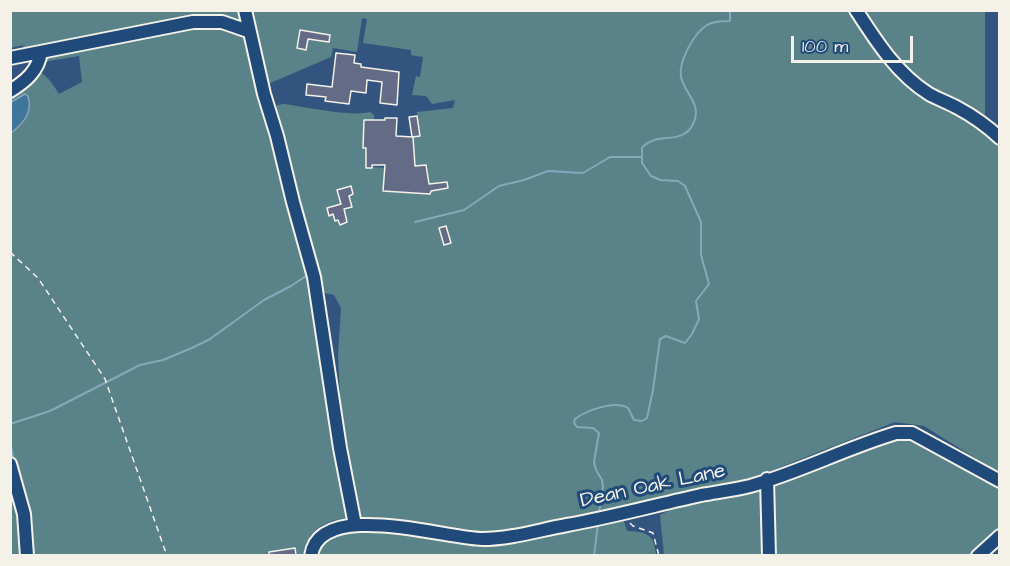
<!DOCTYPE html>
<html>
<head>
<meta charset="utf-8">
<style>
  body { margin:0 }
  #map { position:relative; width:1010px; height:566px; overflow:hidden; background:#33547e; font-family:"Architects Daughter",sans-serif }
  canvas { display:block }
  .frame { position:absolute; inset:0; border:12px solid #f4f1e8; pointer-events:none }
  .scale { position:absolute; left:791px; top:36px; width:122px; height:27px; box-sizing:border-box; border:3px solid #f4f1e8; border-top:0; padding-left:8px; font-size:18px; line-height:21px; white-space:nowrap; color:#f4f1e8; -webkit-text-stroke:4px #1f4a7a; paint-order:stroke }
</style>
</head>
<body>
<div id="map">
<canvas width="1010" height="566"></canvas>
<div class="frame"></div>
<div class="scale">100 m</div>
</div>
<script>
const c = document.querySelector('canvas').getContext('2d');
c.lineJoin = 'round';
function fill(path, color) { c.fillStyle = color; c.fill(path, 'evenodd'); }
function strokePath(path, color, width, dash) { c.strokeStyle = color; c.lineWidth = width; c.lineCap = dash ? 'butt' : 'round'; c.setLineDash(dash || []); c.stroke(path); }
function label(font, color, halo, rows, align = 'center') {
  c.font = font + ' "Architects Daughter",sans-serif'; c.lineWidth = 6; c.setLineDash([]); c.textBaseline = 'middle'; c.strokeStyle = halo; c.fillStyle = color; for (const [text, x, y, turn = 0] of rows) {
    c.save(); c.translate(x, y); c.rotate((+turn || 0) * Math.PI / 180); c.textAlign = isNaN(turn) ? turn : align; if (halo) c.strokeText(text, 0, 0); c.fillText(text, 0, 0); c.restore();
  }
}
fill(new Path2D(`
  M 241,10 L 243,20 L 241,23 L 225,21 L 24,53 L 23,45 L 11,48 L 11,11 Z
  M 249,11 L 851,11 L 892,71 L 926,97 L 964,116 L 988,134 L 999,146 L 999,473 L 924,426 L 895,422 L 745,481 L 589,516 L 510,531 L 461,532 L 365,521 L 358,517 L 352,495 L 356,492 L 342,434 L 338,355 L 341,308 L 334,295 L 325,293 L 319,286 L 272,110 L 274,104 L 276,109 L 277,105 L 284,104 C 306,107 350,117 370,112 L 374,115 L 372,167 L 392,168 L 412,137 L 419,136 L 417,112 L 453,108 L 455,100 L 432,104 L 426,96 L 412,95 L 416,76 L 420,77 L 423,57 L 411,55 L 411,50 L 363,43 L 367,19 L 362,18 L 357,52 L 333,48 L 331,57 L 268,84 L 267,74 L 263,73 Z
  M 861,11 L 985,11 L 985,115 L 932,88 L 909,70 L 886,45 Z
  M 199,24 L 238,30 L 247,40 L 303,240 L 350,516 C 345,519 341,518 336,520 C 318,524 305,537 304,555 L 32,555 L 31,522 L 11,451 L 11,94 L 38,72 C 48,75 53,85 59,94 L 82,82 L 79,56 L 43,62 L 45,56 Z
  M 903,436 L 916,438 L 999,486 L 999,528 L 970,555 L 774,555 L 772,483 Z
  M 10,483 L 21,523 L 22,555 L 11,555 Z
  M 763,486 L 766,555 L 664,555 L 660,515 L 683,503 Z
  M 623,518 L 627,531 C 647,532 654,534 656,555 L 316,556 L 319,545 C 373,510 438,548 496,545 C 509,544 523,539 536,536 C 565,530 594,524 623,518 Z`), '#5a8389');
const water = new Path2D(`
  M 25,94 L 28,96 C 33,112 24,123 11,133 L 11,102 Z`);
fill(water, '#3f769b');
strokePath(water, '#87a7ba', 1.5);
strokePath(new Path2D(`
  M 415,222 L 464,210 L 499,186 L 524,180 L 548,171 L 583,173 L 610,157 L 641,157
  M 10,424 L 50,411 L 140,365 L 163,360 L 194,347 L 210,339 L 264,300 L 291,286 L 309,274
  M 10,443 L 13,456
  M 599,514 L 603,487 L 602,480 L 596,470 L 594,462 L 599,433 L 593,428 L 577,427 L 574,423 L 575,419 C 587,410 615,400 628,408 L 634,420 L 642,421 L 647,418 L 653,390 L 660,339 L 666,336 L 685,343 L 692,334 L 699,319 L 696,301 L 709,284 L 701,255 L 701,222 L 685,186 L 678,181 L 660,180 L 651,176 L 642,163 L 642,148 C 655,131 683,146 693,124 C 703,104 685,95 681,77 C 678,62 694,33 707,25 C 713,21 722,21 730,21 L 730,10
  M 594,556 L 598,523`), '#87a7ba', 2);
const building = new Path2D(`
  M 300,30 L 330,35 L 329,42 L 308,39 L 306,50 L 297,48 Z
  M 336,53 L 355,55 L 354,63 L 361,64 L 361,67 L 399,72 L 397,105 L 380,103 L 382,82 L 367,80 L 366,93 L 351,91 L 349,104 L 325,101 L 326,97 L 306,95 L 307,84 L 332,87 Z
  M 417,116 L 420,136 L 412,137 L 409,117 Z
  M 385,118 L 397,118 L 396,136 L 413,137 L 415,166 L 426,165 L 429,184 L 447,182 L 448,188 L 431,191 L 430,194 L 383,191 L 385,165 L 372,165 L 372,168 L 366,168 L 366,148 L 363,148 L 364,120 L 385,120 Z
  M 351,186 L 353,194 L 349,196 L 352,207 L 344,209 L 347,222 L 340,225 L 338,220 L 335,221 L 333,214 L 329,216 L 327,208 L 341,204 L 337,190 Z
  M 446,226 L 451,243 L 444,245 L 439,228 Z
  M 295,548 L 296,555 L 269,555 L 269,552 Z`);
fill(building, '#636b86');
strokePath(building, '#f4f1e8', 1.5);
const minor = new Path2D(`
  M 245,10 L 264,94 L 277,136 L 293,202 L 314,277 L 340,448 L 355,525
  M 856,10 C 876,41 897,74 929,94 C 938,99 949,103 958,108 C 973,116 987,126 1000,138
  M 10,58 L 193,22 L 222,22 L 248,31
  M 10,91 C 26,81 38,71 41,52
  M 10,464 L 24,514 L 27,556
  M 767,479 L 769,556
  M 311,556 C 319,498 446,539 482,539 C 511,539 539,530 567,525 C 612,517 656,505 701,495 C 717,492 734,490 750,486 C 800,472 846,448 896,433 L 912,433 L 1000,481
  M 978,556 L 1000,536`);
strokePath(minor, '#f4f1e8', 16);
strokePath(new Path2D(`
  M 10,252 L 38,278 L 105,379 L 167,556
  M 630,523 L 633,526 L 653,533 L 659,556`), '#f4f1e8', 1.5, [6, 4.5]);
strokePath(minor, '#1f4a7a', 12);
label('21px', '#f4f1e8', '#1f4a7a', [
  ["Dean Oak Lane",653,487,-12]
]);
</script>
</body>
</html>
